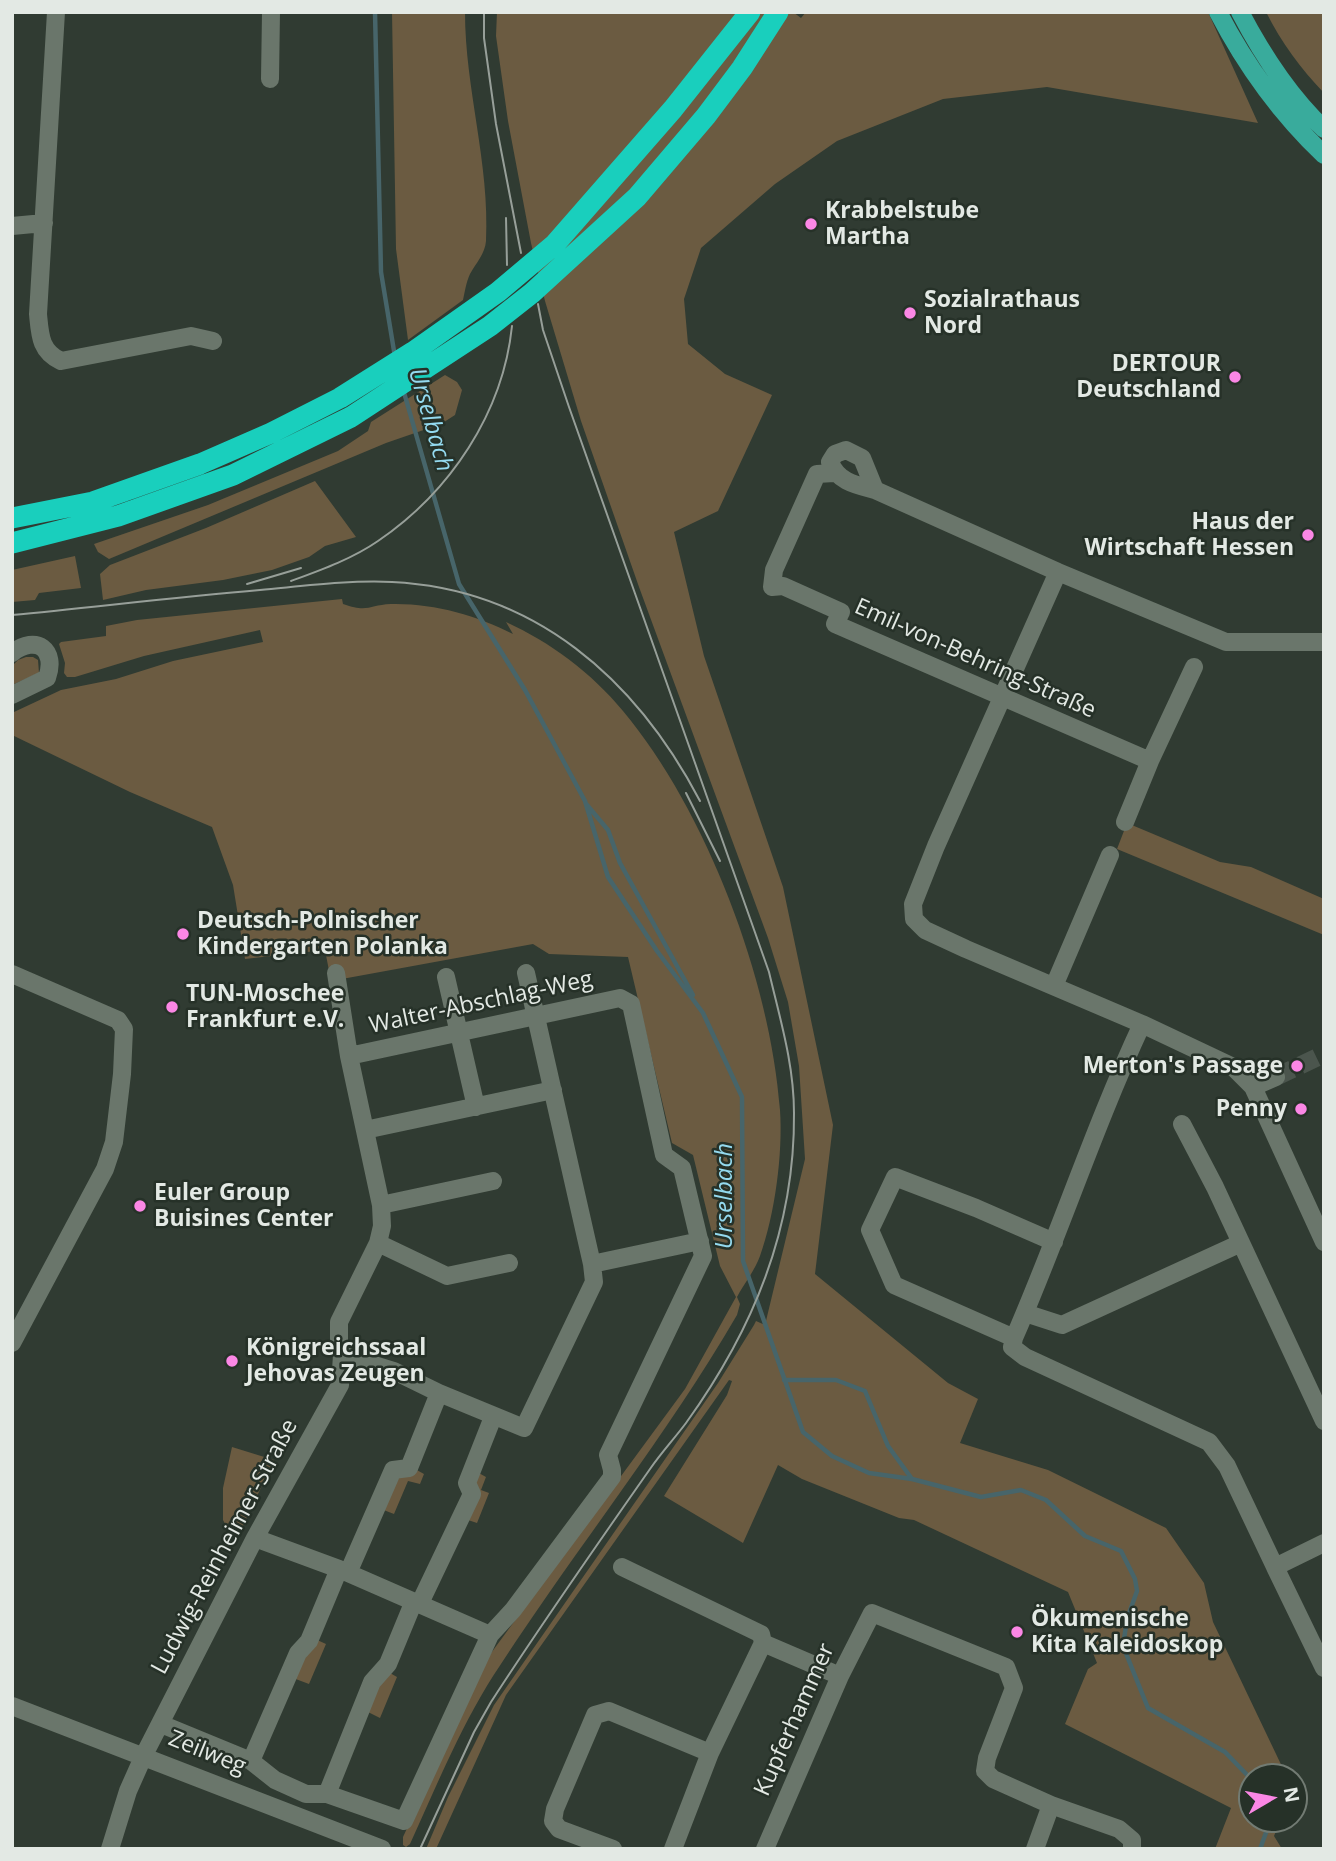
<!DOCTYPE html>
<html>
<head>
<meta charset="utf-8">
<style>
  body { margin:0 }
  #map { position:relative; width:1336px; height:1861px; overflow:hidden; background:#303b32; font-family:"Open Sans",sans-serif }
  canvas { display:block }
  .frame { position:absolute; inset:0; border:14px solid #e3e9e4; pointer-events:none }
  .north { position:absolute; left:1238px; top:1763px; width:70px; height:70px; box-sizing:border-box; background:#263128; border:2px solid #727b73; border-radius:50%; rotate:80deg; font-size:19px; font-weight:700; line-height:28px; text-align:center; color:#e3e9e4 }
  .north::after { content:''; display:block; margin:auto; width:24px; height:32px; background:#fb87e5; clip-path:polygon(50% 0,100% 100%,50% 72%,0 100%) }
</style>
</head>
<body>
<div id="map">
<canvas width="1336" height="1861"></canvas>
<div class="frame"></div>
<div class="north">N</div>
</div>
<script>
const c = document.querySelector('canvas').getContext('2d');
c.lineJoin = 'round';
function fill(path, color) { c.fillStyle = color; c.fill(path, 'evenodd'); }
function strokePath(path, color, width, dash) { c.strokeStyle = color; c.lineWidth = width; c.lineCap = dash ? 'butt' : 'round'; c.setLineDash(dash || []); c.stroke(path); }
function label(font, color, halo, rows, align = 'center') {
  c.font = font + ' "Open Sans",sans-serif'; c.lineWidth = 5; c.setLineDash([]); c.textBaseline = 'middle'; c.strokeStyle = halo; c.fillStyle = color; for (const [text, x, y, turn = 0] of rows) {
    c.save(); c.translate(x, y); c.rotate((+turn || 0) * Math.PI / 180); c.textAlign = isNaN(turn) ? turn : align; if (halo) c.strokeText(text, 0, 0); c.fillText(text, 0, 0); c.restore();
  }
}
fill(new Path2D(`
  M 392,12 L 465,12 C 465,89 490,164 486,241 C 485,254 476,263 470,274 C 466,283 465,291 463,300 L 408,340 L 396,249 Z
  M 497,12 L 793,12 L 801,18 L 806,12 L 1208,12 L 1258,123 L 1047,87 L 943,99 L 837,141 L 775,184 L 701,248 L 684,299 L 688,344 L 725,374 L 772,395 L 718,511 L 674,532 L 704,656 L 783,887 L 833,1125 L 815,1274 L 948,1383 L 978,1399 L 960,1443 L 1048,1470 L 1166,1528 L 1204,1583 L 1213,1622 L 1287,1777 L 1252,1777 L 1252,1819 L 1281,1819 L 1274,1836 L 1282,1849 L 1215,1849 L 1231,1808 L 1065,1724 L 1088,1669 L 1097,1663 L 1068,1592 L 914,1520 L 899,1518 L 802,1479 L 778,1465 L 743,1543 L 664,1496 L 727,1395 L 732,1381 L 729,1380 L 506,1695 L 436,1849 L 426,1849 L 448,1797 L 494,1705 L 718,1383 L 754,1325 L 756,1321 L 765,1325 L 805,1159 L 799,1066 L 788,1002 L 768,938 L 639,587 L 581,421 L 545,301 L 531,243 L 508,121 L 496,36 Z
  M 1266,12 L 1324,12 L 1324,93 C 1301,69 1281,42 1266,12 Z
  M 445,375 L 457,382 L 462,390 L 455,415 L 441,424 L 386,443 L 109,559 L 98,552 L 94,544 L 208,505 L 338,451 L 368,431 L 371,422 Z
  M 315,481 L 356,537 L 325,546 L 309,557 L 272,570 L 223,580 L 146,590 L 103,600 L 100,574 L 110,565 L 206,528 Z
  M 75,556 L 81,588 L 39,593 L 35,600 L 12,602 L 12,570 Z
  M 342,599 L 343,604 C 368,613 369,605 391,604 C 433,603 476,615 513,634 L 506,622 C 550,642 592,673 623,711 C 706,810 771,981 780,1110 C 783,1154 775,1214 760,1256 C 755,1270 744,1284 737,1297 L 740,1304 L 737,1315 C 666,1437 578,1546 501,1664 C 463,1720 438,1783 410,1844 L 406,1847 L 403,1845 L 403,1837 L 483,1664 L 685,1389 L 736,1297 L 720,1266 L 693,1155 L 672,1143 L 628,957 L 549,954 L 533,944 L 331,981 L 325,950 L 245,959 L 233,885 L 212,827 L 130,792 L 12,735 L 14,712 L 61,690 L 116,679 L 173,661 L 263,642 L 260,630 L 144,656 L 75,677 L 67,677 L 64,673 L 65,663 L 59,644 L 61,642 L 106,636 L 106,626 L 137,620 Z
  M 26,657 L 33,657 L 38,660 L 39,673 L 12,685 L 12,666 L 18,660 Z
  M 1127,823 L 1220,862 L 1251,867 L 1324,899 L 1324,935 L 1117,849 Z
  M 232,1447 L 274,1460 L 235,1543 L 223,1520 L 223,1488 Z
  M 415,1469 L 424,1474 L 420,1484 L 408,1481 L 394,1514 L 381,1509 L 395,1472 Z
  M 477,1472 L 486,1477 L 481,1490 L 489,1493 L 477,1523 L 465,1519 Z
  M 315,1639 L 326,1644 L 309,1684 L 293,1678 Z
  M 390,1673 L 397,1677 L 380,1718 L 368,1712 L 378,1682 Z`), '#6b5b41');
strokePath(new Path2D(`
  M 375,12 L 381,272 L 395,357
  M 403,389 L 459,584 L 525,690 L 585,801 L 608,877 L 657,951 L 703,1013 L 742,1097 L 743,1261 L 803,1432 L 832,1456 L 869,1473 L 912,1479 L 981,1497 L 1021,1490 L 1046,1500 L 1085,1536 L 1121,1551 L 1135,1579 L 1137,1591 L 1127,1619 L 1123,1646 L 1148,1708 L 1225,1752 L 1252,1780
  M 587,805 L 608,830 L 620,863 L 693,995
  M 784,1380 L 836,1380 L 865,1391 L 888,1446 L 912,1479
  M 1260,1849 L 1271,1819`), '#47656a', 4.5);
strokePath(new Path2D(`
  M 1276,1077 L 1324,1054`), '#4b554d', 18, [18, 9]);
strokePath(new Path2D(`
  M 56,12 L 38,314 C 40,335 40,351 61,361 L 191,336 L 213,341
  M 270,79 L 271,12
  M 12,226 L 44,223
  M 834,473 L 817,474 L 774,570 L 772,587 L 783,586 L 841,612 L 835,624 L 1150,761
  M 875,490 L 862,458 L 846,450 L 835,454 L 830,462 C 838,482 856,485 875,490 L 1058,572 L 1226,642 L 1324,642
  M 1058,572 L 936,846 L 913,904 L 914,919 L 925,930 L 966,949 L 1142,1024 L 1233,1067 L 1253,1087 L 1324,1242
  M 12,653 C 37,634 57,650 47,678 L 12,695
  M 1125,822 L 1150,761 L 1194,667
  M 12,974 L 118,1020 L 124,1029 L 122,1074 L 114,1142 L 105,1169 L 12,1343
  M 446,977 L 476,1107
  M 1054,986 L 1110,855
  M 1142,1024 C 1094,1127 1059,1235 1014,1338 L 1012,1347 L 1025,1357 L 1209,1442 L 1227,1466 L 1275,1567 L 1324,1543
  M 1253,1087 L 1276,1077
  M 1182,1124 L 1215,1187 L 1324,1421
  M 365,1130 L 553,1090
  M 381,1205 L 493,1181
  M 378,1243 L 447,1276 L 509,1263
  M 592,1264 L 700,1241
  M 1025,1313 L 1062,1325 L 1241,1243
  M 1014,1338 L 894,1285 L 870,1230 L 895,1177 L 976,1208 L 1054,1242
  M 342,1355 L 394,1371 L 439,1393 L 524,1428 L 594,1282 L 592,1264 L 526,973
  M 255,1538 L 339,1569 L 490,1635
  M 622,1567 L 761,1634 L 763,1643 L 840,1676
  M 1275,1567 L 1324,1668
  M 348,1573 L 393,1470 L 409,1468 L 439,1393
  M 420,1603 L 472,1494 L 467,1483 L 493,1417
  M 12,1706 L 382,1849
  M 161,1724 L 251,1761 L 275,1780 L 306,1794 L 327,1794 L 404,1821 L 490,1635 L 513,1610 L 612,1477 L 612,1470 L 608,1455 L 703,1256 L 682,1168 L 664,1155 L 631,1004 L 620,998 L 349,1056
  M 251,1761 L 298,1653 L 309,1641 L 339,1569
  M 327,1794 L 372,1682 L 388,1664 L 414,1601
  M 110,1849 L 128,1791 L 144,1755 L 255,1538 L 340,1385 L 342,1355 L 339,1346 L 339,1322 L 378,1243 L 382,1226 L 381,1205 L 349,1056 L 336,973
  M 613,1849 L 559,1829 L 553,1821 L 555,1809 L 595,1715 L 609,1711 L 710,1753
  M 673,1849 L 710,1753 L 763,1643
  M 765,1849 L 840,1676 L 872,1613 L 1006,1667 L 1014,1688 L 987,1758 L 985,1771 L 993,1779 L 1051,1805 L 1119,1829 L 1132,1840 L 1132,1849
  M 1035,1849 L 1051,1805`), '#6a766b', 18);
strokePath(new Path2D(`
  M 1218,12 C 1245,64 1281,114 1324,155
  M 1240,12 C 1262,54 1289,96 1324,129`), '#39ab9c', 18);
strokePath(new Path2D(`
  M 12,518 L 93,502 L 200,464 L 271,433 L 340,398 L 413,352 L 498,292 L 555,244 L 673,109 L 750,12
  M 12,543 L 118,516 L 233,475 L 351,417 L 490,326 L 532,293 L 637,197 L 706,116 L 742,68 L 778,12`), '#19cfbd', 21);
strokePath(new Path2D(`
  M 484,12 L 484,38 L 496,124 L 521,253
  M 506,218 L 507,265
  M 291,581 C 321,570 352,559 378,541 C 450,492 503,413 512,326
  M 247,584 L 301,568
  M 12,615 C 95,607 177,597 260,590 C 304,586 348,580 392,582 C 535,589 636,679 700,801
  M 686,793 L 720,861
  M 420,1849 L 474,1732 L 491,1702 C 542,1623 596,1546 650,1469 C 661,1453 674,1439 686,1423 C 753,1330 795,1229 794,1113 C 794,1064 780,1019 769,972 L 569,407 L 543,330 L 538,304`), '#979f99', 2);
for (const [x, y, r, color] of [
  [811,224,7,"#fb87e5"],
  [910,313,7,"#fb87e5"],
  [1235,377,7,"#fb87e5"],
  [1308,535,7,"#fb87e5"],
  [183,934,7,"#fb87e5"],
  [172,1007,7,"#fb87e5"],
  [1297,1066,7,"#fb87e5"],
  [1301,1109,7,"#fb87e5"],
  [140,1206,7,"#fb87e5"],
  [232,1361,7,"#fb87e5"],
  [1017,1632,7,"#fb87e5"]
]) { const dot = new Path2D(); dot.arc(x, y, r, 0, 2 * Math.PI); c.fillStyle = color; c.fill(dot); strokePath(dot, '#263128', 2.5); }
label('bold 23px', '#e3e9e4', '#263128', [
  ["Krabbelstube",825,211],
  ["Martha",825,237],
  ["Sozialrathaus",924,300],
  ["Nord",924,326],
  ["DERTOUR",1221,364,"right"],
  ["Deutschland",1221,390,"right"],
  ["Haus der",1294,522,"right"],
  ["Wirtschaft Hessen",1294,548,"right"],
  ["Deutsch-Polnischer",197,921],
  ["Kindergarten Polanka",197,947],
  ["TUN-Moschee",186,994],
  ["Frankfurt e.V.",186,1020],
  ["Merton's Passage",1283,1066,"right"],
  ["Penny",1287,1109,"right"],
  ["Euler Group",154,1193],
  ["Buisines Center",154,1219],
  ["Königreichssaal",246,1348],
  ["Jehovas Zeugen",246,1374],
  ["Ökumenische",1031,1619],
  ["Kita Kaleidoskop",1031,1645]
], 'left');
label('23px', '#e3e9e4', '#263128', [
  ["Emil-von-Behring-Straße",975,659,24],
  ["Walter-Abschlag-Weg",481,1003,-12],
  ["Ludwig-Reinheimer-Straße",225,1547,-62],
  ["Kupferhammer",795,1720,-66],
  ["Zeilweg",207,1753,22]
]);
label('italic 24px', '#94daef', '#263128', [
  ["Urselbach",430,420,74],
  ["Urselbach",725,1196,-90]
]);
</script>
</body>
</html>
